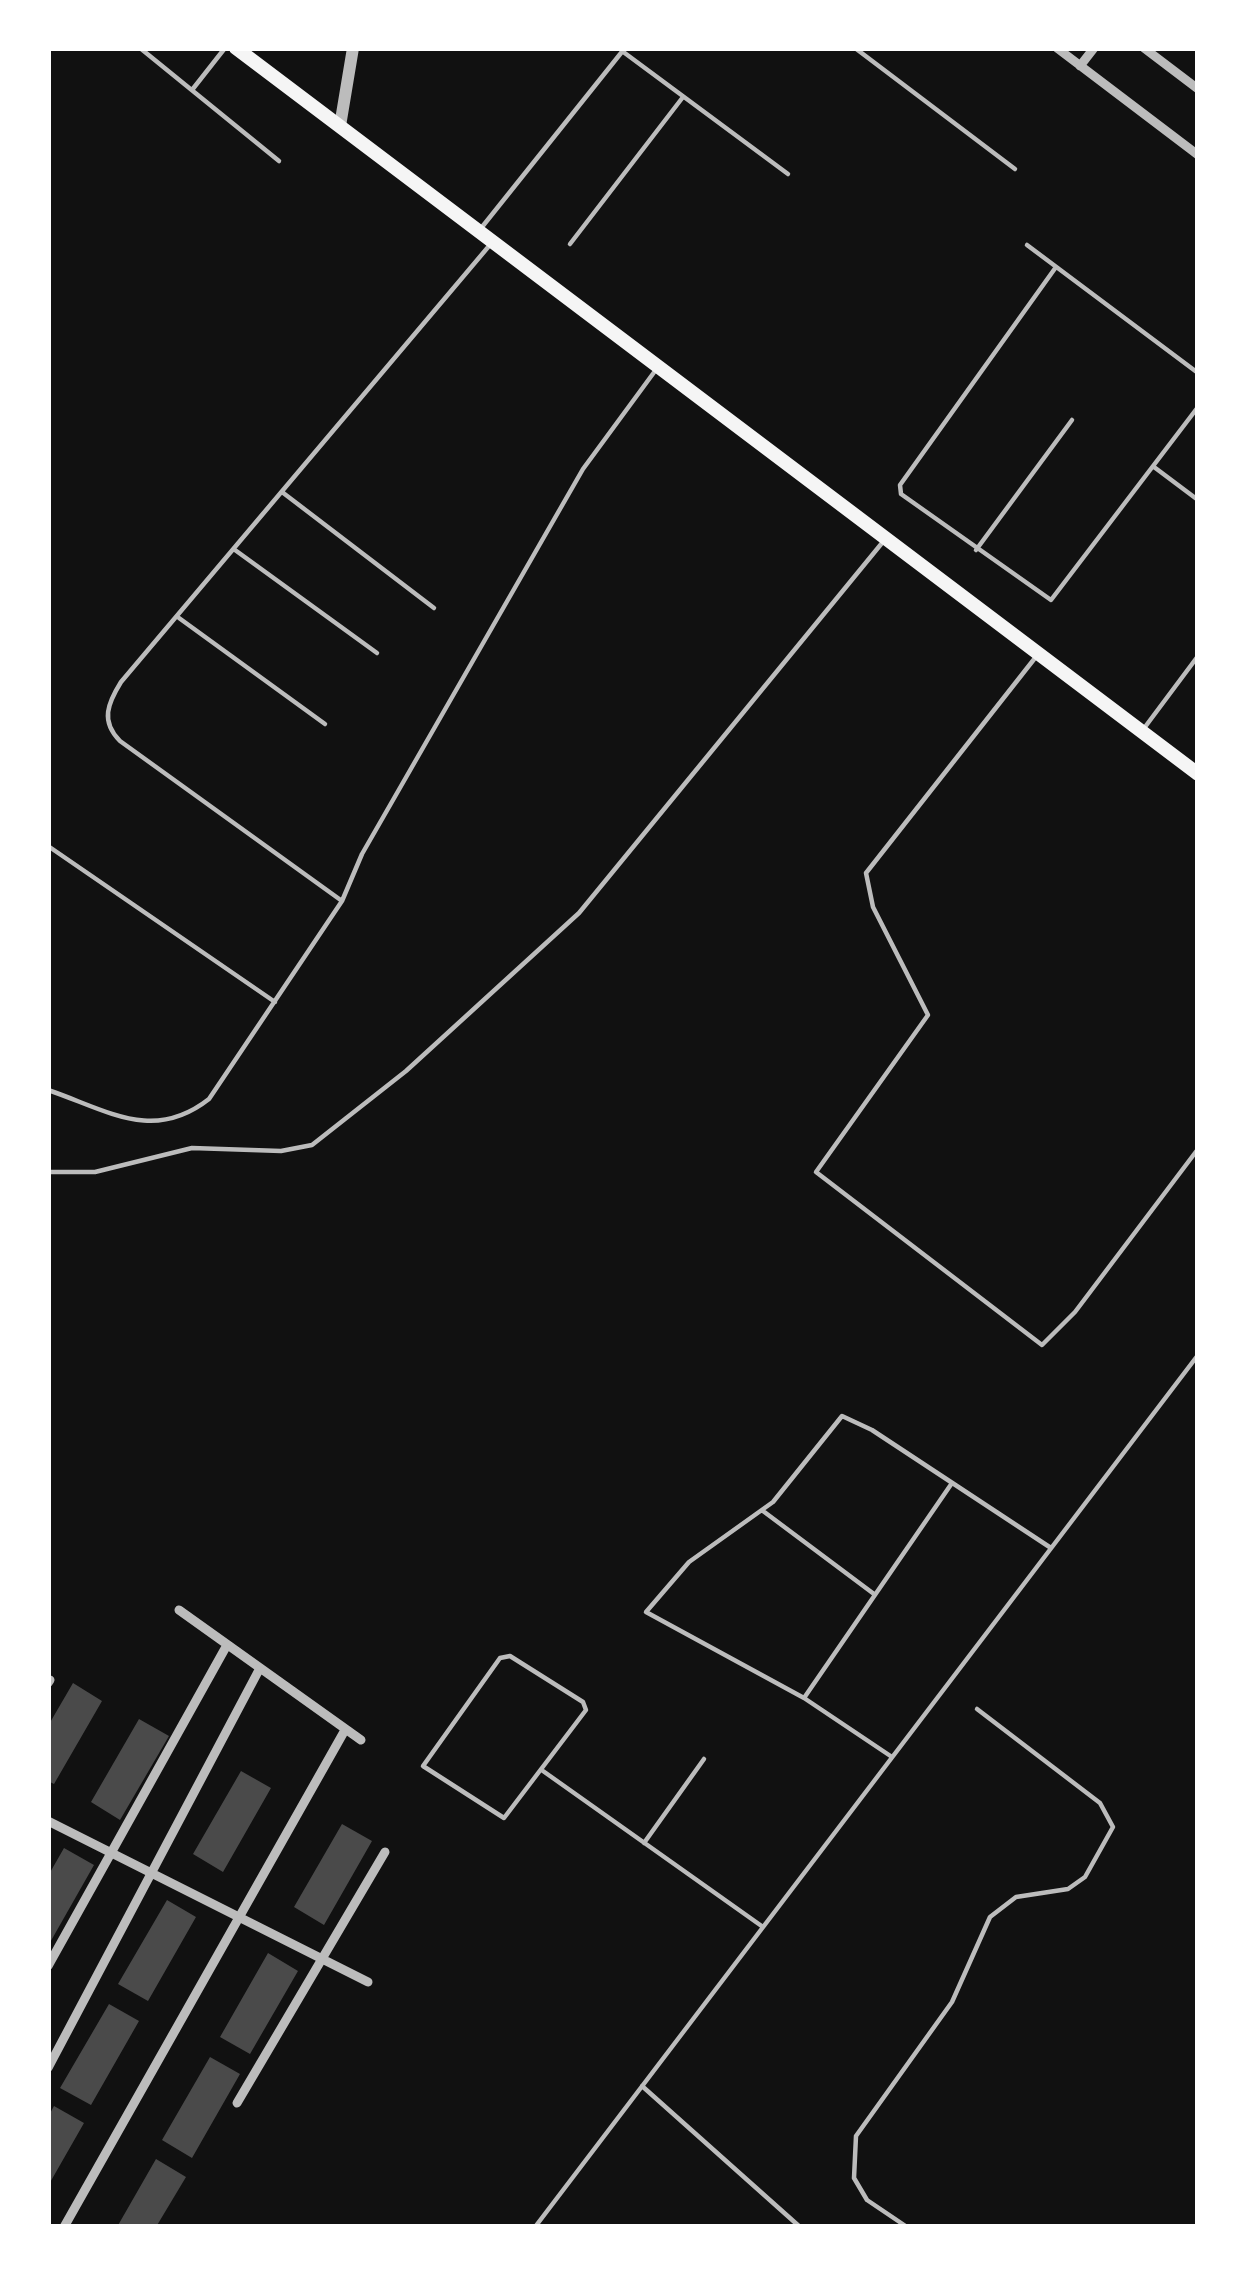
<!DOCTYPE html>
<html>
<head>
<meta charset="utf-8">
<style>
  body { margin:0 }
  #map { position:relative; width:1246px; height:2275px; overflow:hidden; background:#111; font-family:Overpass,sans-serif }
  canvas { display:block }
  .frame { position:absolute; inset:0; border:51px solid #fff; pointer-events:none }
</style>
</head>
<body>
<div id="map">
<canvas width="1246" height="2275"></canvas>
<div class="frame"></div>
</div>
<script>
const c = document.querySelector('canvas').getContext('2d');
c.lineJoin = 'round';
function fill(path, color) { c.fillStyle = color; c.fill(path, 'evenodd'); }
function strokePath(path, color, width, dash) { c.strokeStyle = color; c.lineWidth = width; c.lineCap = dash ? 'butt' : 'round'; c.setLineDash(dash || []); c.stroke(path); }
fill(new Path2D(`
  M 73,1683 L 102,1701 L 54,1784 L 48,1781 L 48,1726 Z
  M 139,1719 L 169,1736 L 120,1820 L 91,1802 Z
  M 241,1771 L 271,1788 L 223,1872 L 193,1854 Z
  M 342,1824 L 372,1841 L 324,1925 L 294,1907 Z
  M 64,1848 L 94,1865 L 48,1946 L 48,1876 Z
  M 167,1900 L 196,1917 L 148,2001 L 118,1984 Z
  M 268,1953 L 298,1971 L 250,2054 L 220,2037 Z
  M 109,2004 L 139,2021 L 91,2105 L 60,2088 Z
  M 210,2057 L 240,2074 L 192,2158 L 162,2140 Z
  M 54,2106 L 84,2123 L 48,2186 L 48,2117 Z
  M 156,2159 L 186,2177 L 156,2227 L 117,2227 Z`), '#4a4a4a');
strokePath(new Path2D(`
  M 140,48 L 279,161
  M 855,48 L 1015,169
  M 622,51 L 788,174
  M 192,90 L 225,48
  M 482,227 L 625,48
  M 570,244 L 683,97
  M 1027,245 L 1198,373
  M 1056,267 L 900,485 L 901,494 L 1051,600 L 1198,407
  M 1154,467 L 1198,500
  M 282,492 L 434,608
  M 235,550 L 377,653
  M 976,550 L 1072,420
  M 179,618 L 325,724
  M 1035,658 L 866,873 L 873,907 L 928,1015 L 816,1172 L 1042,1345 L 1075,1312 L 1198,1149
  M 1145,727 L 1198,656
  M 48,846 L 275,1002
  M 342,901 L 120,741 C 100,721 108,703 121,682 L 489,246
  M 48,1090 C 107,1110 153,1143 209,1099 L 342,901 L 362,854 L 583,469 L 655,371
  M 48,1172 L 95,1172 L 192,1148 L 281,1151 L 312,1145 L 406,1071 L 579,913 L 882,543
  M 763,1511 L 874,1594
  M 510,1656 L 583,1702 L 586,1710 L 504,1818 L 423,1766 L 500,1658 Z
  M 804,1698 L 952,1483
  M 892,1757 L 804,1698 L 646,1612 L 689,1562 L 773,1502 L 842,1416 L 872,1430 L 1051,1548
  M 543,1771 L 763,1927
  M 644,1843 L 704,1759
  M 642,2086 L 800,2227
  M 535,2227 L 1198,1355
  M 907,2227 L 867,2200 L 854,2178 L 856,2136 L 952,2002 L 990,1917 L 1016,1897 L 1068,1889 L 1085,1877 L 1113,1827 L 1100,1803 L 977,1709`), '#bcbcbc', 4.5);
strokePath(new Path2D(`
  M 1057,48 L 1198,155
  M 1144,48 L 1198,89
  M 1080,66 L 1094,48
  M 179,1610 L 361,1740
  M 48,1683 L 50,1680
  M 48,1821 L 368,1982
  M 48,1966 L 227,1645
  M 48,2068 L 260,1668
  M 237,2103 L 385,1852
  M 64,2227 L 345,1730`), '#bcbcbc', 9);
strokePath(new Path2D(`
  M 340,126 L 353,48`), '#bcbcbc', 12);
strokePath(new Path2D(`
  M 236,48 L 1198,774`), '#f5f5f5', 14);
</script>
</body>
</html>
